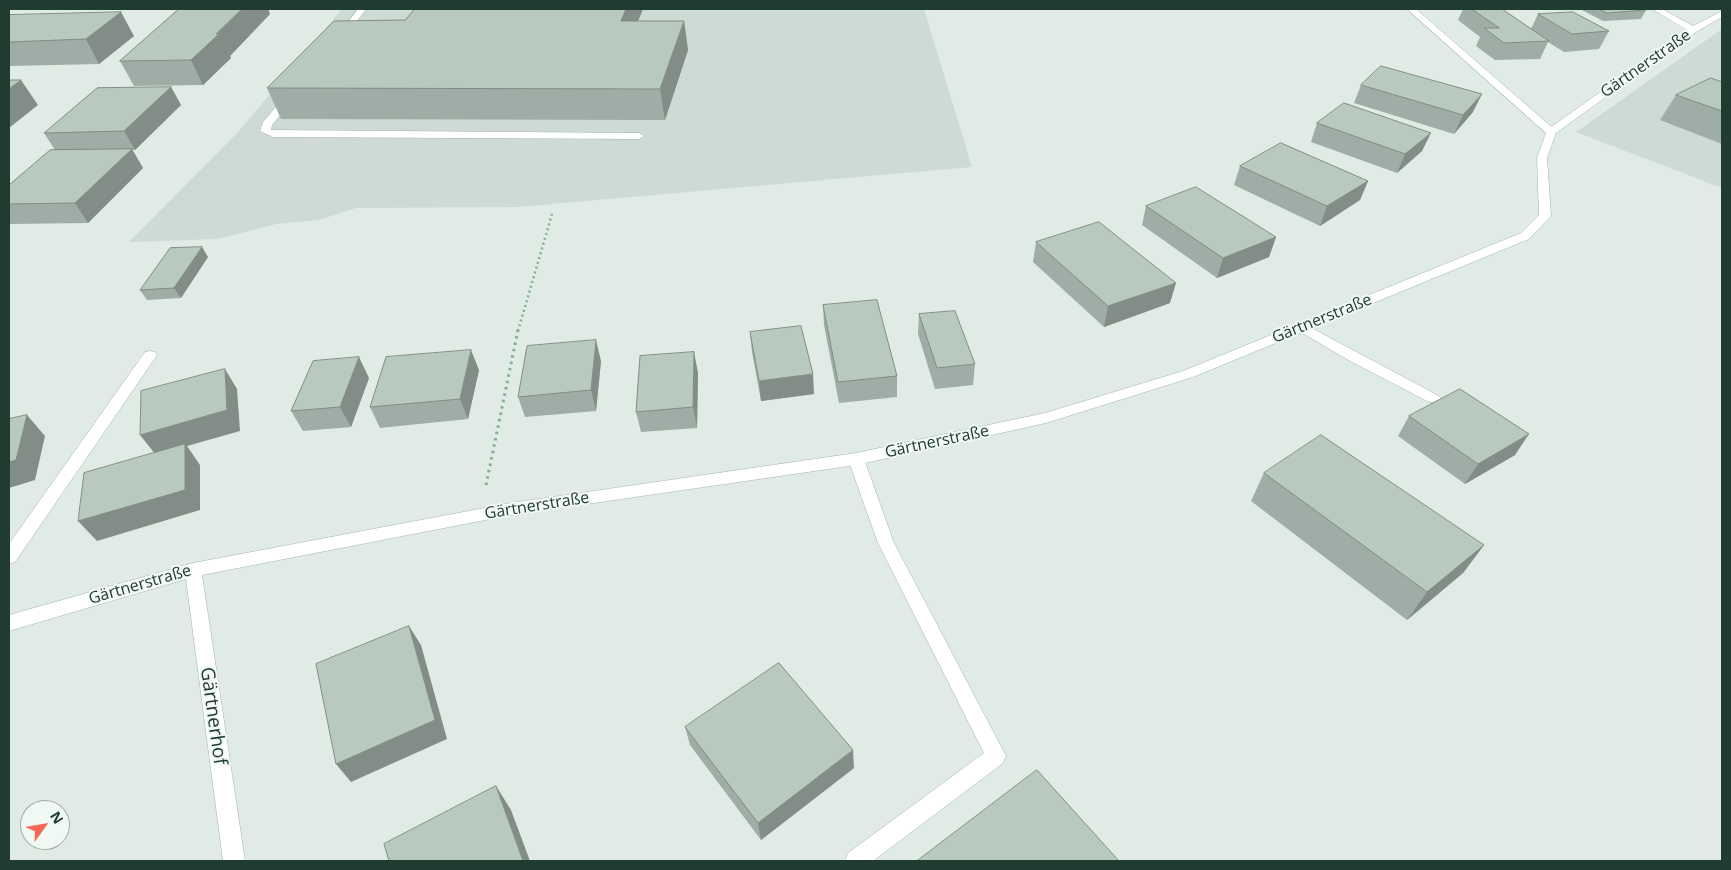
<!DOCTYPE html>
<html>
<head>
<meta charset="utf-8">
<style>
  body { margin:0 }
  #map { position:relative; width:1731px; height:870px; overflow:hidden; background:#e0ebe5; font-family:"Open Sans",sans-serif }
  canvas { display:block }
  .frame { position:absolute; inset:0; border:10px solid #203c31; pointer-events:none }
  .north { position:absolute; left:20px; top:800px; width:50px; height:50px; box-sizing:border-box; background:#f0f8f3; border:1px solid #9dada5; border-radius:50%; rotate:58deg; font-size:14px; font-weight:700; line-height:20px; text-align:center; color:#203c31 }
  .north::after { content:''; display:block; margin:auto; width:18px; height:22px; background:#f66853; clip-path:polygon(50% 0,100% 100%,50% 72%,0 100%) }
</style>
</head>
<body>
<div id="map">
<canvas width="1731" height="870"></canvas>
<div class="frame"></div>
<div class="north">N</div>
</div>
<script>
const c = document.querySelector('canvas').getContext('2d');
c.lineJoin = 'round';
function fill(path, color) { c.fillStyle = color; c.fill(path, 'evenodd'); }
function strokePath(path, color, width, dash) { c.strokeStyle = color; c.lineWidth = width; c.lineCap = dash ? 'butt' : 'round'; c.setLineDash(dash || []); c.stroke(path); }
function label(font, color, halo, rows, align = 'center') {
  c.font = font + ' "Open Sans",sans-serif'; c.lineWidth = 4; c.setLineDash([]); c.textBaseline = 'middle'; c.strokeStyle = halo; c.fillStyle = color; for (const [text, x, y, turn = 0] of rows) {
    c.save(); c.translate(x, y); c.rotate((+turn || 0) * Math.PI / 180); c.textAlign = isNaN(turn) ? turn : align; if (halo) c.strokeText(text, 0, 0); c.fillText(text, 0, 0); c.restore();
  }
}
fill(new Path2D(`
  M 342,9 L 924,9 L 972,167 L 518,207 L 356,208 L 319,220 L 276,224 L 218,239 L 129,242 L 238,132 Z
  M 1722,29 L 1722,188 L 1576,132 Z`), '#cedbd4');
const lane = new Path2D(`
  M 358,9 L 366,9 L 345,37 L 339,37 L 338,35 Z
  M 1407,9 L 1416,9 L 1555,130 L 1556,132 L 1555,134 L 1547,134 Z
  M 291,92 L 296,95 L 272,125 L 271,130 L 639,133 L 644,136 L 639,139 L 273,137 L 260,131 L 263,122 L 288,93 Z
  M 1302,323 L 1439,396 L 1441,399 L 1439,402 L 1429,402 L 1352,362 L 1297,330 L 1295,327 Z
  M 150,351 L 155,352 L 157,355 L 155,358 L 15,562 L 9,564 L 9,544 L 145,352 Z
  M 856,453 L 861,455 L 864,459 L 894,543 L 1006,756 L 1003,763 L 873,861 L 845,861 L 848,853 L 984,753 L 878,543 L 848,459 L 851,455 Z`);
const street = new Path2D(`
  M 1652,9 L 1662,9 L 1693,26 L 1722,11 L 1722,17 L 1696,32 L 1556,133 L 1547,158 L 1551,216 L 1529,239 L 1193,377 L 1046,423 L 856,465 L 511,515 L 202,575 L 245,861 L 223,861 L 186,579 L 9,631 L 9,615 L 193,563 L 511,503 L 856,453 L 1045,413 L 1183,371 L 1521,233 L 1539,215 L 1537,158 L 1547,130 L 1687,30 Z`);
strokePath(lane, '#a3b3ab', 1);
strokePath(street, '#a3b3ab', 1);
strokePath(new Path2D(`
  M 518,331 L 552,214`), '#7fb09b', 2.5, [2, 3]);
strokePath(new Path2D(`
  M 486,485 L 518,330`), '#7fb09b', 3, [2.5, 4]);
fill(lane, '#fff');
fill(street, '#fff');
fill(new Path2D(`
  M 179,9 L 268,9 L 270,14 L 230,56 L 231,58 L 203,85 L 134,86 L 120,61 Z
  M 415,9 L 643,9 L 638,21 L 684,21 L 688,50 L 665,120 L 281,119 L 267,88 L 405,20 Z
  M 1463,9 L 1502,9 L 1531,29 L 1538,14 L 1609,31 L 1599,49 L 1564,52 L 1548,42 L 1540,59 L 1495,60 L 1476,46 L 1480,37 L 1458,20 Z
  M 1580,9 L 1644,9 L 1646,10 L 1641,19 L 1603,21 Z
  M 9,15 L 134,36 L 99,64 L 9,66 Z
  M 1722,82 L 1722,144 L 1660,120 L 1676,95 Z
  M 1361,85 L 1473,112 L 1454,134 L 1354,103 Z
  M 171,87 L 181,105 L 135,150 L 132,150 L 143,168 L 88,223 L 9,224 L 9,185 L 55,150 L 44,133 Z
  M 1317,123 L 1422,151 L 1397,173 L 1311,142 Z
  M 1240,166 L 1368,181 L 1360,200 L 1320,226 L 1234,185 Z
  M 1146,206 L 1276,237 L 1269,257 L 1217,278 L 1142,225 Z
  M 1036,242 L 1170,303 L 1104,327 L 1033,262 Z
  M 208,257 L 181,298 L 147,300 L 140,290 Z
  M 823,305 L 897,376 L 897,397 L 839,403 L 824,325 Z
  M 919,314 L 975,364 L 973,385 L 935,389 L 918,334 Z
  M 750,332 L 814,394 L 761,401 L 752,352 Z
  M 601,361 L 596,411 L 525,417 L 518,397 Z
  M 479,370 L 468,419 L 380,428 L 370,407 Z
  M 698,373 L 697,428 L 641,432 L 636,412 Z
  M 369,378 L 351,427 L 303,431 L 291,411 Z
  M 1409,416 L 1515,455 L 1465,484 L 1398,436 Z
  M 1264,473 L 1484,545 L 1463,573 L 1407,620 L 1251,501 Z
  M 685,727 L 854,768 L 761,840 L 690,745 Z`), '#9eada5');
fill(new Path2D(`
  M 242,9 L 268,9 L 270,14 L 230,56 L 231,58 L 203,85 L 191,60 Z
  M 626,9 L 643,9 L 626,50 L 621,21 Z
  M 121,12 L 134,36 L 99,64 L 86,39 Z
  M 684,21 L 688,50 L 665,120 L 660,89 Z
  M 21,80 L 38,105 L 9,128 L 9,89 Z
  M 171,87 L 181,105 L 135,150 L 124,131 Z
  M 1482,94 L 1473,112 L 1454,134 L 1463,115 Z
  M 1431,133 L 1422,151 L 1397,173 L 1405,154 Z
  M 132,149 L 143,168 L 88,223 L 75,203 Z
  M 1368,181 L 1360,200 L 1320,226 L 1327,206 Z
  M 1276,237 L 1269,257 L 1217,278 L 1223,258 Z
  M 202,247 L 208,257 L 181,298 L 174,288 Z
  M 1176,283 L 1170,303 L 1104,327 L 1108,306 Z
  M 596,340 L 601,361 L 596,411 L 591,390 Z
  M 471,350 L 479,370 L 468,419 L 460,399 Z
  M 694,352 L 698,373 L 697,428 L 693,407 Z
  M 359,357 L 369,378 L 351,427 L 340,407 Z
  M 225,369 L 237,389 L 240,431 L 187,446 L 200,465 L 200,510 L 97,541 L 78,521 L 156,455 L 140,435 Z
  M 813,374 L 814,394 L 761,401 L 759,381 Z
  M 27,415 L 45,436 L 35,480 L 9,488 L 9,462 Z
  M 1529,434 L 1515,455 L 1465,484 L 1478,464 Z
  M 1484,545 L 1463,573 L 1407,620 L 1427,592 Z
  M 409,626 L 421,645 L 447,739 L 351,782 L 336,764 Z
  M 853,750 L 854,768 L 761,840 L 758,823 Z
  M 496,786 L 511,810 L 530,861 L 523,861 Z`), '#818d86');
const building = new Path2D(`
  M 179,9 L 242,9 L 216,34 L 219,34 L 191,60 L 120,61 Z
  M 415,9 L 626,9 L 621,21 L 684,21 L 660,89 L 267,88 L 334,21 L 405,20 Z
  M 1472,9 L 1502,9 L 1549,41 L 1504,43 L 1484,28 L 1499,28 Z
  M 1600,9 L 1644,9 L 1646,10 L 1607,13 Z
  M 121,12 L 86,39 L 9,42 L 9,15 Z
  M 1573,12 L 1609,31 L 1572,34 L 1538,14 Z
  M 1381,66 L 1482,94 L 1463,115 L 1361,85 Z
  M 1711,78 L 1722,82 L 1722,111 L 1676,95 Z
  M 9,80 L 21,80 L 9,89 Z
  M 171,87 L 124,131 L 44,133 L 97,88 Z
  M 1344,103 L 1431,133 L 1405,154 L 1317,123 Z
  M 1281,143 L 1368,181 L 1327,206 L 1240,166 Z
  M 132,149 L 75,203 L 9,204 L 9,185 L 50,150 Z
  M 1196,187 L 1276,237 L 1223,258 L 1146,206 Z
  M 1099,222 L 1176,283 L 1108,306 L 1036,242 Z
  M 202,247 L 174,288 L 140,290 L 170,248 Z
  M 877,300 L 897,376 L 838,382 L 823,305 Z
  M 955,311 L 975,364 L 937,368 L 919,314 Z
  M 801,326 L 813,374 L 759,381 L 750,332 Z
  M 596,340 L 591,390 L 518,397 L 527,346 Z
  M 471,350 L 460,399 L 370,407 L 386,357 Z
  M 694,352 L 693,407 L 636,412 L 640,356 Z
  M 359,357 L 340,407 L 291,411 L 313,361 Z
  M 225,369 L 227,410 L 140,435 L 141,391 Z
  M 1460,389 L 1529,434 L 1478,464 L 1409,416 Z
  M 27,415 L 16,460 L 9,462 L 9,419 Z
  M 1321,435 L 1484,545 L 1427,592 L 1264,473 Z
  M 185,444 L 185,490 L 78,521 L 84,473 Z
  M 409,626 L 435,720 L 336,764 L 316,664 Z
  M 779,663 L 853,750 L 758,823 L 685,727 Z
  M 1037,770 L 1119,861 L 917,861 Z
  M 496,786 L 523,861 L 389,861 L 384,844 Z`);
fill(building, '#b8c9c0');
strokePath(building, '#818d86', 1);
label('16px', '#203c31', '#f0f8f3', [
  ["Gärtnerstraße",1646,64,-35],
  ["Gärtnerstraße",1322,319,-22],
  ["Gärtnerstraße",937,442,-12],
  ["Gärtnerstraße",537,506,-9],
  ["Gärtnerstraße",140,585,-16]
]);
label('19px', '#203c31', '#f0f8f3', [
  ["Gärtnerhof",213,716,82]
]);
</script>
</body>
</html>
